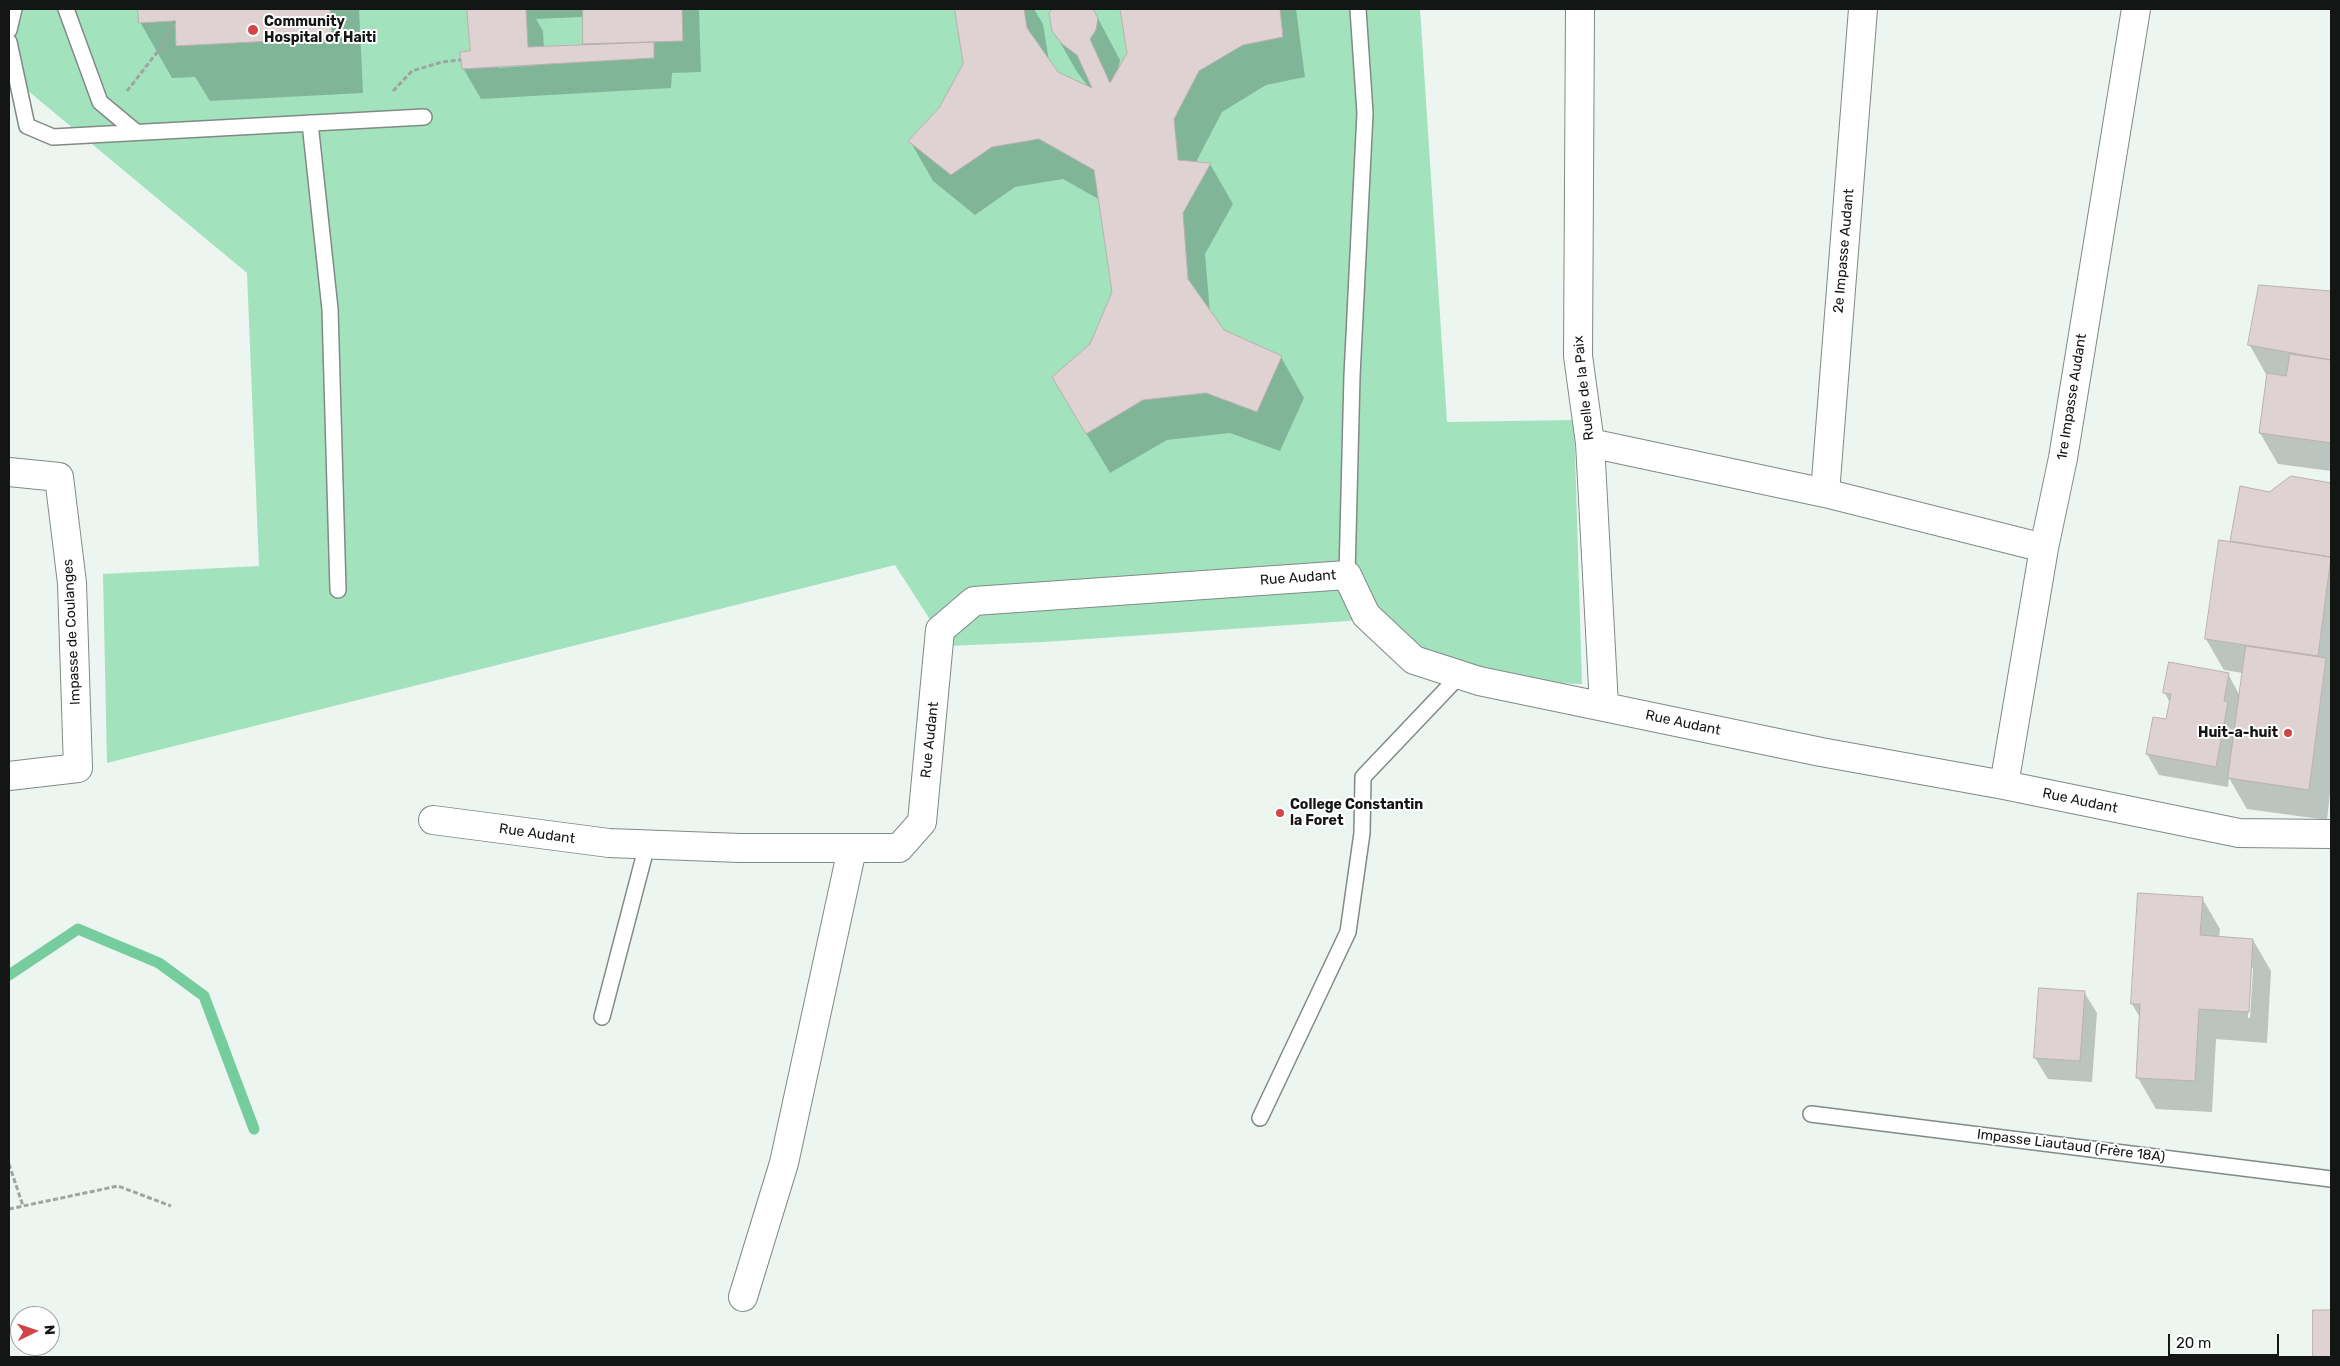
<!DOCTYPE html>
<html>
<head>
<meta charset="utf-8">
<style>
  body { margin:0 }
  #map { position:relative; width:2340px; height:1366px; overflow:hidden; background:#ecf5f0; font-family:Rubik,sans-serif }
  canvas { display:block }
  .frame { position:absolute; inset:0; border:10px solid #131614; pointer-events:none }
  .north { position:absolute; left:10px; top:1306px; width:50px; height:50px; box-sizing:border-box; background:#fff; border:1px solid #a1a2a1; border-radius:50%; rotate:86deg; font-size:14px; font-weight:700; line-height:20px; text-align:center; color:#131614 }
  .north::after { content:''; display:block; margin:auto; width:18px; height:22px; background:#d34448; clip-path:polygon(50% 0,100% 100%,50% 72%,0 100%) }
  .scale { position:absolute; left:2168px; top:1334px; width:111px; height:22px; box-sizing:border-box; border:2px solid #131614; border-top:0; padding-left:6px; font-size:15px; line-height:18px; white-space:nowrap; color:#131614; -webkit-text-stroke:4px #fff; paint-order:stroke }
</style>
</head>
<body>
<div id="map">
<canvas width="2340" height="1366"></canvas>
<div class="frame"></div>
<div class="north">N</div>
<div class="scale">20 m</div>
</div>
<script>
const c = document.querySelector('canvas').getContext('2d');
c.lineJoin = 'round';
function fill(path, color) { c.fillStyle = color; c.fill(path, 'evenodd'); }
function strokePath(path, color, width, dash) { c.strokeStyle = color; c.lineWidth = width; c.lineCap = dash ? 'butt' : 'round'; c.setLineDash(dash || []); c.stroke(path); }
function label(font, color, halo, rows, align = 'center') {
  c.font = font + ' Rubik,sans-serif'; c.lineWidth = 4; c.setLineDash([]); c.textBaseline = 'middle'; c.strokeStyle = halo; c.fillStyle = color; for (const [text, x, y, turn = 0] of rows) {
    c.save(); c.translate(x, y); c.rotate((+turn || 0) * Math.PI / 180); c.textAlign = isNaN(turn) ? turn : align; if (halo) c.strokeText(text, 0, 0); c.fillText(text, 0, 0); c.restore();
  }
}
fill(new Path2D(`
  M 9,9 L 1420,9 L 1447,422 L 1574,420 L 1582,684 L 1464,680 L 1362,620 L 1044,642 L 947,646 L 895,565 L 107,763 L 103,574 L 259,566 L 247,273 L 9,75 Z`), '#a2e3be');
fill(new Path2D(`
  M 139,9 L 359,9 L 363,93 L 210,101 L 195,77 L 172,78 L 140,22 Z
  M 468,9 L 699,9 L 701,72 L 672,73 L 671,88 L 481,99 L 463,68 L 471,52 ZM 583,17 L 584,45 L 544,48 L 543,31 L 536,19 ZM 539,63 L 539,65 L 499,68 L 498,65 Z
  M 956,9 L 1034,9 L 1043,24 L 1049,61 L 1057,73 L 1090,89 L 1077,72 L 1053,30 L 1050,14 L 1053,9 L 1093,9 L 1120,60 L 1118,70 L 1128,53 L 1121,9 L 1296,9 L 1305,77 L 1266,85 L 1222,112 L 1197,160 L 1197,163 L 1210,164 L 1233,204 L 1205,254 L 1210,313 L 1223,331 L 1281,357 L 1304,398 L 1280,451 L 1230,433 L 1167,440 L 1110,473 L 1077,418 L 1091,345 L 1113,292 L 1100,200 L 1063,179 L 1015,187 L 975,215 L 933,181 L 910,141 L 940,109 L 964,64 Z
  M 2260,286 L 2331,292 L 2331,471 L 2278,464 L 2260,433 L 2267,376 L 2249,344 Z
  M 2292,477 L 2331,484 L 2331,784 L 2327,820 L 2247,809 L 2229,778 L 2228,787 L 2159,775 L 2147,754 L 2167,720 L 2170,703 L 2165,693 L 2228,674 L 2240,696 L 2243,673 L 2224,670 L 2206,639 L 2231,543 L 2241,487 L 2269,493 Z
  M 2202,898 L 2220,929 L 2219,938 L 2253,940 L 2271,971 L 2267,1043 L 2216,1039 L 2212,1112 L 2156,1109 L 2138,1078 L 2141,1019 L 2132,1004 ZM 2250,968 L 2253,968 L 2250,1018 L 2248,1018 Z
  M 2084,992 L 2097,1013 L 2092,1082 L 2048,1079 L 2035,1058 Z
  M 2314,1311 L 2331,1311 L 2331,1357 L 2314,1357 Z`), '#0003');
strokePath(new Path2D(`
  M 9,975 L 78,929 L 159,963 L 204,996 L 254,1129`), '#75cc9d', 11);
const building = new Path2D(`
  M 138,9 L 330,9 L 332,38 L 176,46 L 175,21 L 139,23 Z
  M 467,9 L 526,9 L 528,47 L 654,42 L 654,58 L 462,69 L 460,52 L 470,51 Z
  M 583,9 L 682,9 L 683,41 L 583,44 Z
  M 955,9 L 1024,9 L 1027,28 L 1058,72 L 1092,88 L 1077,55 L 1062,44 L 1052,31 L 1049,13 L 1052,9 L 1093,9 L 1098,18 L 1096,30 L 1090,39 L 1110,83 L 1127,53 L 1120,9 L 1280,9 L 1283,37 L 1243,45 L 1199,71 L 1174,119 L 1178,160 L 1211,163 L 1183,213 L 1188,279 L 1224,330 L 1282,356 L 1257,412 L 1206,393 L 1143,400 L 1086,434 L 1052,377 L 1090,344 L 1112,292 L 1094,170 L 1039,139 L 992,147 L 951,175 L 908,141 L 939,108 L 963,64 Z
  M 2259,285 L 2331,291 L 2331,360 L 2248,345 Z
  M 2290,354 L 2331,360 L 2331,443 L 2259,433 L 2267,373 L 2286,376 Z
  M 2291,476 L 2331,483 L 2331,557 L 2230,541 L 2240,486 L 2269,492 Z
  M 2219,540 L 2331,557 L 2318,656 L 2205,639 Z
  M 2246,646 L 2326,658 L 2309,790 L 2228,778 Z
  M 2169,662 L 2229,673 L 2224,701 L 2228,702 L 2216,767 L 2146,754 L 2153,717 L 2166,719 L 2171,694 L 2163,693 Z
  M 2138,893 L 2203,897 L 2200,935 L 2253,939 L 2249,1012 L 2199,1009 L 2195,1081 L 2136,1078 L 2140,1004 L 2131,1004 Z
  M 2039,988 L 2085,991 L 2080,1061 L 2034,1058 Z
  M 2313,1310 L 2331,1310 L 2331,1357 L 2313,1357 Z`);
fill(building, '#ded3d2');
strokePath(building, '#bbb0b0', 1);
const lane = new Path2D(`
  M 66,9 L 100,102 L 136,132
  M 9,30 L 14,9
  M 9,42 L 27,126 L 53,137 L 424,117
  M 310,123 L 330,309 L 338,590
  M 1347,575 L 1352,376 L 1365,113 L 1358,9
  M 602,1017 L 647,845
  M 1811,1114 L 2331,1179
  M 1260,1118 L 1348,932 L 1362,833 L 1363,777 L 1460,675`);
const street = new Path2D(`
  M 1580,9 L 1578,356 L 1590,443 L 1604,706
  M 1590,443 L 1825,493 L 2044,548
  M 9,472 L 59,477 L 72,583 L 78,768 L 9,776
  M 1825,493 L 1863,9
  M 2004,785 L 2044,548 L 2063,458 L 2136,9
  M 433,820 L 609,843 L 740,848 L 899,848 L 922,822 L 940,630 L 974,601 L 1347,575 L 1366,615 L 1414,660 L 1479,681 L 1821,752 L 2004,785 L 2239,833 L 2331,834
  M 743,1297 L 784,1163 L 852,849`);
strokePath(lane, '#818a85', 18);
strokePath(street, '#818a85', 30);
strokePath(new Path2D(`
  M 127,91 L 162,46 L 175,21
  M 393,91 L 412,71 L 442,62 L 461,60
  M 9,1164 L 23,1206
  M 9,1209 L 118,1186 L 171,1206`), '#9ea5a1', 3, [5, 2.5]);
strokePath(lane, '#fff', 15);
strokePath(street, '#fff', 28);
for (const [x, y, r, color] of [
  [253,30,6,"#d34448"],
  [2288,733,5,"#d34448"],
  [1280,813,5,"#d34448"]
]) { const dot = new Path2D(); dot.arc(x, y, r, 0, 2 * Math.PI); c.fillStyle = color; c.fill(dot); strokePath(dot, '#fff', 2); }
label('bold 14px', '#131614', '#fff', [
  ["Community",264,22],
  ["Hospital of Haiti",264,38],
  ["Huit-a-huit",2278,733,"right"],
  ["College Constantin",1290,805],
  ["la Foret",1290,821]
], 'left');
label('14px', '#131614', '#fff', [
  ["2e Impasse Audant",1844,251,-85],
  ["Ruelle de la Paix",1584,388,-96],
  ["1re Impasse Audant",2072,397,-81],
  ["Rue Audant",1298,578,-4],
  ["Impasse de Coulanges",72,632,-93],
  ["Rue Audant",1683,723,12],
  ["Rue Audant",930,740,-84],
  ["Rue Audant",2080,801,12],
  ["Rue Audant",537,834,8],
  ["Impasse Liautaud (Frère 18A)",2071,1146,7]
]);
</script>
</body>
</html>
